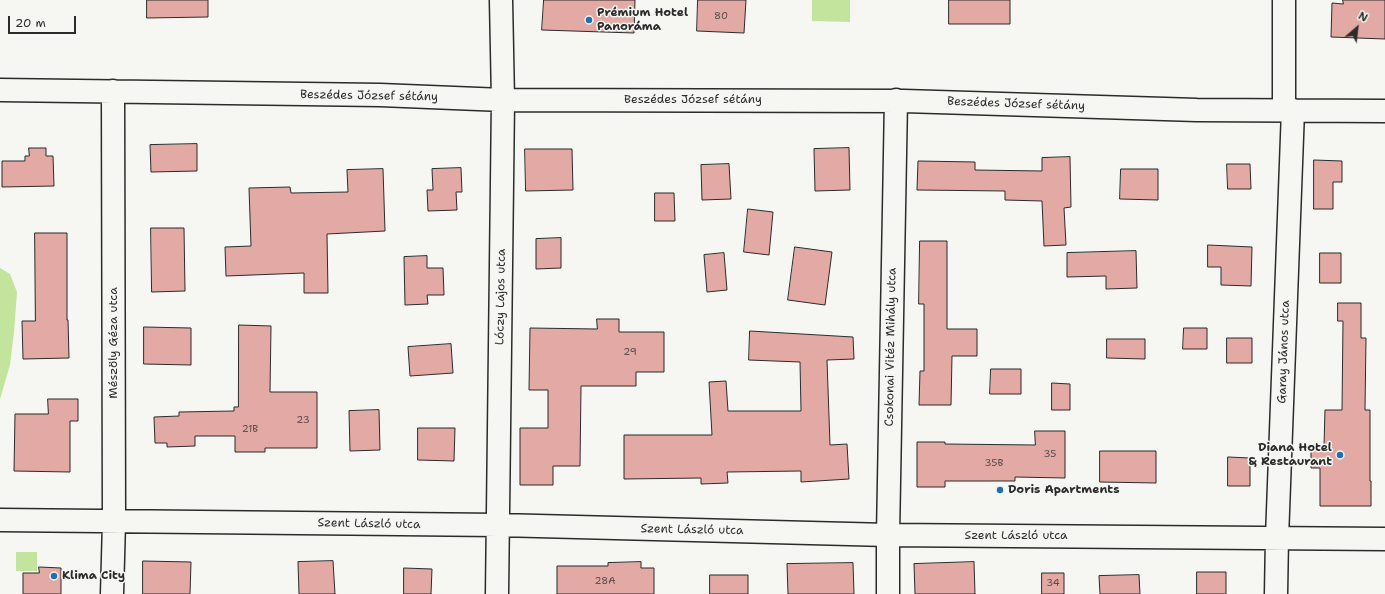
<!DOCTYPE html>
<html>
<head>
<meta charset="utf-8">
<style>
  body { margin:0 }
  #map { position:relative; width:1385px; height:594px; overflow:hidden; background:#f6f6f2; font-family:"Shantell Sans",sans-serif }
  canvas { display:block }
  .north { position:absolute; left:1337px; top:8px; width:40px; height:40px; -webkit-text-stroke:3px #f6f6f2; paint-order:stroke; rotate:28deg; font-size:11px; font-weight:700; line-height:16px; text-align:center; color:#2b2b2b }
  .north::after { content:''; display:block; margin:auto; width:14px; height:18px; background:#2b2b2b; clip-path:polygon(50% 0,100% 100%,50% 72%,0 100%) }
  .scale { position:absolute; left:8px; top:16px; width:68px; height:18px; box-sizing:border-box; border:2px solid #2b2b2b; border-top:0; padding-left:5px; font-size:12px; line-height:14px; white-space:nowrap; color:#2b2b2b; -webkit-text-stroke:3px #f6f6f2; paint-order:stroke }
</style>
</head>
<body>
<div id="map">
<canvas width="1385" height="594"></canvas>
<div class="north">N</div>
<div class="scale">20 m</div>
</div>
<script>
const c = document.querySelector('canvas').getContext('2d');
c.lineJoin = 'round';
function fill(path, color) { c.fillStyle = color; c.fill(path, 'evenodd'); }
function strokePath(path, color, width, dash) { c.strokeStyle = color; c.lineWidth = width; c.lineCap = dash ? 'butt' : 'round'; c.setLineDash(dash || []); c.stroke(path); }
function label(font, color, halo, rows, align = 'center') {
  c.font = font + ' "Shantell Sans",sans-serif'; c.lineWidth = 3; c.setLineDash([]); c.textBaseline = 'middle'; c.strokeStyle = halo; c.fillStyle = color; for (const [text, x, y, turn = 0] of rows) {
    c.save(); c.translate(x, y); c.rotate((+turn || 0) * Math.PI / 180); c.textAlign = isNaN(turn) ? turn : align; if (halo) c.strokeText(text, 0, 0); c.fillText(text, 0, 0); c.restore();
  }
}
fill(new Path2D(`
  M 812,0 L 850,0 L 850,22 L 812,21 Z
  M 0,268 L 10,274 L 17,292 L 14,332 L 10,365 L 0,399 Z
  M 16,552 L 37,552 L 37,571 L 16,571 Z`), '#c2e49d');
const building = new Path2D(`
  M 147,0 L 208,0 L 208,17 L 147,18 Z
  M 544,0 L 635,0 L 634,33 L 542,30 Z
  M 698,0 L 746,0 L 744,33 L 697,31 Z
  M 949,0 L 1010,0 L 1010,24 L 949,24 Z
  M 1343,0 L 1385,0 L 1385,39 L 1331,37 L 1332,3 L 1343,4 Z
  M 197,144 L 197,171 L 151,172 L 150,145 Z
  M 29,148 L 46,148 L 46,156 L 53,156 L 54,186 L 2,187 L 2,161 L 25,161 L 25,156 L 29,156 Z
  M 849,148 L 850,190 L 815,191 L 814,149 Z
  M 525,149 L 572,149 L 573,190 L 526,191 Z
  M 1070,157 L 1071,207 L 1064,208 L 1066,245 L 1044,246 L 1042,201 L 1005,200 L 1005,191 L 917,190 L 918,161 L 975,162 L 975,170 L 1042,171 L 1042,158 Z
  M 1314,160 L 1342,161 L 1342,182 L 1333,182 L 1333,209 L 1314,209 Z
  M 729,164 L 731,199 L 702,200 L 701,165 Z
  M 1227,164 L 1250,164 L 1251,189 L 1228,189 Z
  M 461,168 L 462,192 L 456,192 L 457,210 L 428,211 L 427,190 L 433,190 L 432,169 Z
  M 383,169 L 385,231 L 327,234 L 328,293 L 304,293 L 304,273 L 226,276 L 225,247 L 251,246 L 249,188 L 290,187 L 291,193 L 348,192 L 347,170 Z
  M 1121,169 L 1158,169 L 1158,200 L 1120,199 Z
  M 655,193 L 674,193 L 675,221 L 655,221 Z
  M 748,209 L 773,212 L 769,255 L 744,252 Z
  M 151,228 L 184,228 L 185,291 L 152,292 Z
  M 35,233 L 67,233 L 67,320 L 68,320 L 69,358 L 23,359 L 22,321 L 35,321 Z
  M 561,238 L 561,268 L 536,269 L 536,239 Z
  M 920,241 L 947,241 L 947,329 L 977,329 L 977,356 L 952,356 L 951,405 L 919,405 L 920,371 L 924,371 L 924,304 L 919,304 Z
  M 1208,245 L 1252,247 L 1251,286 L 1221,285 L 1221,267 L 1208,267 Z
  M 795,247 L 832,252 L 825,305 L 788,300 Z
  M 1136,251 L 1137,288 L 1106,289 L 1106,276 L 1067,277 L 1067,253 Z
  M 724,253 L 727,290 L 707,292 L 704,255 Z
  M 1320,253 L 1341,253 L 1341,283 L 1320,283 Z
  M 427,256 L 427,268 L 443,268 L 444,295 L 427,295 L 428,304 L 405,305 L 404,257 Z
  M 1338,303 L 1361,303 L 1361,338 L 1366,338 L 1365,410 L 1370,410 L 1370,481 L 1371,481 L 1371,506 L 1320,506 L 1320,468 L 1311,468 L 1311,445 L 1324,446 L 1325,410 L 1342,410 L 1343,321 L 1338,321 Z
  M 597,319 L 619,319 L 619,332 L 664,332 L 664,372 L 636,372 L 636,386 L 581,386 L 580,466 L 553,466 L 553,485 L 520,485 L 520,428 L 548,428 L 548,390 L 529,390 L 530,328 L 597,329 Z
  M 239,325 L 271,326 L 270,392 L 317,392 L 317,448 L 265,448 L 265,452 L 235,452 L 235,436 L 195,436 L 195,446 L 167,447 L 167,443 L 155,443 L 154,417 L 179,416 L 179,412 L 234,411 L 234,407 L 238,407 Z
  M 144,327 L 191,328 L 191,365 L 144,364 Z
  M 1184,328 L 1207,328 L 1207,349 L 1183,349 Z
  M 750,331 L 853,337 L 854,359 L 827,360 L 830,445 L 847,444 L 849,479 L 801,482 L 801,471 L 727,472 L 728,483 L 701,484 L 701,478 L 624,479 L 624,435 L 712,435 L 709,382 L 726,381 L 728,411 L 801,411 L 800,362 L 749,360 Z
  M 1227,338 L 1252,338 L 1252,363 L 1227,363 Z
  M 1107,339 L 1145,339 L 1145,359 L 1107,358 Z
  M 451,344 L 453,373 L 410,376 L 408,347 Z
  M 991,369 L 1021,369 L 1021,394 L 990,394 Z
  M 1052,383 L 1070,384 L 1070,410 L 1052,410 Z
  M 48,399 L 78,399 L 78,421 L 70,421 L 70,472 L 14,471 L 15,414 L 48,414 Z
  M 379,410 L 380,450 L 350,451 L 349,411 Z
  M 418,428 L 455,428 L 454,461 L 418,460 Z
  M 1035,431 L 1065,431 L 1065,478 L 1015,477 L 1015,481 L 945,481 L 945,487 L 917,487 L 917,442 L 945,442 L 945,444 L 1035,445 Z
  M 1100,451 L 1156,451 L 1156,483 L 1100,482 Z
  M 1228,457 L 1250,458 L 1250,486 L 1228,486 Z
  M 143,561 L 191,562 L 190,594 L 143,594 Z
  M 333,561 L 335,594 L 299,594 L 298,562 Z
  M 641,562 L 641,568 L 654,568 L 654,594 L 557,594 L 557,566 L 608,566 L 608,563 Z
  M 974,562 L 975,594 L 915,594 L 914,564 Z
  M 853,563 L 854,594 L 788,594 L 787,564 Z
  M 39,567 L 61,568 L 61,594 L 23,594 L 23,573 L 39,573 Z
  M 404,568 L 432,569 L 431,594 L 404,594 Z
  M 1197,572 L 1226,572 L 1226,594 L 1197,594 Z
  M 1042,573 L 1064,573 L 1064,594 L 1042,594 Z
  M 710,575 L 748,575 L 748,594 L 710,594 Z
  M 1139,575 L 1140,594 L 1100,594 L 1099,576 Z`);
fill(building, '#e3a9a5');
strokePath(building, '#2b2b2b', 1);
const minor = new Path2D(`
  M 1284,0 L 1284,110
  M 0,90 L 380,95 L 503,100 L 904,101 L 1197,110 L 1385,111
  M 0,520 L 499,525 L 888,535 L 1385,539
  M 112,594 L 114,522 L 113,91
  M 497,594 L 503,100 L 501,0
  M 888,594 L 888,535 L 896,100
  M 1276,594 L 1277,538 L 1293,110`);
strokePath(minor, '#2b2b2b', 25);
strokePath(minor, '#f6f6f2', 22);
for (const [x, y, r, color] of [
  [589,20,4,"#1f6fb2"],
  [1340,455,4,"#1f6fb2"],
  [1000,490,4,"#1f6fb2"],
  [54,576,4,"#1f6fb2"]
]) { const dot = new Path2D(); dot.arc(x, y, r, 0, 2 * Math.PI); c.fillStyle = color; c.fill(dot); strokePath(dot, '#f6f6f2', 1.5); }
label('10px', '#594a4a', null, [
  ["80",721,16],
  ["29",630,352],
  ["23",303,420],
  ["21B",250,429],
  ["35",1050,454],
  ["35B",994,463],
  ["28A",605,581],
  ["34",1053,583]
]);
label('bold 12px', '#2b2b2b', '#f6f6f2', [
  ["Prémium Hotel",597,13],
  ["Panoráma",597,27],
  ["Diana Hotel",1332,448,"right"],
  ["& Restaurant",1332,462,"right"],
  ["Doris Apartments",1008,490],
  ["Klima City",62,576]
], 'left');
label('12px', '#2b2b2b', '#f6f6f2', [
  ["Beszédes József sétány",369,96,1],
  ["Beszédes József sétány",693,100],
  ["Beszédes József sétány",1016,104,2],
  ["Lóczy Lajos utca",501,297,-89],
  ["Mészöly Géza utca",114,343,-90],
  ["Csokonai Vitéz Mihály utca",891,347,-89],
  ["Garay János utca",1284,352,-88],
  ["Szent László utca",369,524,1],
  ["Szent László utca",692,530,1],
  ["Szent László utca",1016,536]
]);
</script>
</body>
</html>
